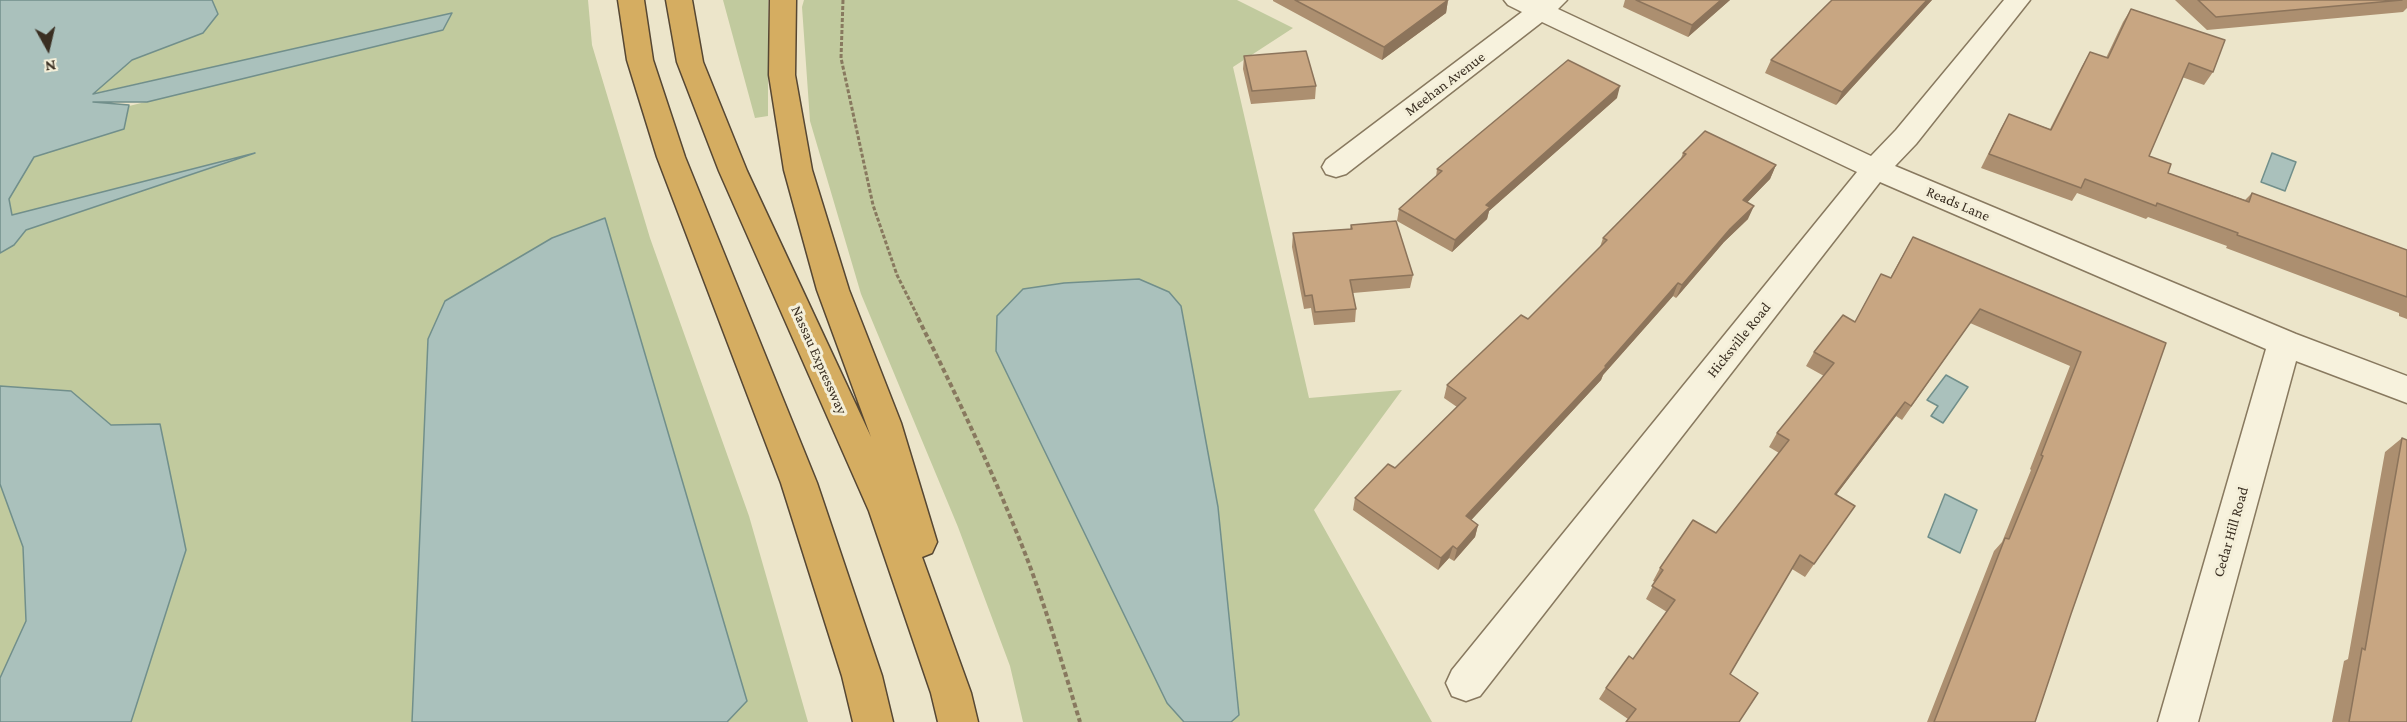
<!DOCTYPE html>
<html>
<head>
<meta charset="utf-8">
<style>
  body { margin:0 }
  #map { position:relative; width:2407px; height:722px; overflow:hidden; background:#ece5ca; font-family:"Crimson Pro",serif }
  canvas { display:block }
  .north { position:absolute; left:18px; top:18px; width:60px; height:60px; -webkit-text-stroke:4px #f4efd9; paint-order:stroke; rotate:172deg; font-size:16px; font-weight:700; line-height:24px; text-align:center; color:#3a2f22 }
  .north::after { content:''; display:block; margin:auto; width:21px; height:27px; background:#3a2f22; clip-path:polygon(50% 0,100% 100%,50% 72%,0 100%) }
</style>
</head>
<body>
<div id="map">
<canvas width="2407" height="722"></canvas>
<div class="north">N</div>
</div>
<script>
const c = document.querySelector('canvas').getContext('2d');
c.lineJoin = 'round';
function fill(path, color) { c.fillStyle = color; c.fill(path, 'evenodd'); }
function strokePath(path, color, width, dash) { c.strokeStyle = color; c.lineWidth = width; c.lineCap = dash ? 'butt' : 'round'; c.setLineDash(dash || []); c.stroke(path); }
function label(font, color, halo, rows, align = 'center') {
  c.font = font + ' "Crimson Pro",serif'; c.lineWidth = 6; c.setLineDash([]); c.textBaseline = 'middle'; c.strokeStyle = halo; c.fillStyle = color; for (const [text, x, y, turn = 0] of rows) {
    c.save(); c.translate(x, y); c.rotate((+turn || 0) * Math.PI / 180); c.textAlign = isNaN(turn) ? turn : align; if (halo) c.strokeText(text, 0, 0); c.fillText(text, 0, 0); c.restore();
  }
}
fill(new Path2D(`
  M 212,0 L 588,0 L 592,45 L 650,238 L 749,516 L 808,722 L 727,722 L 747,701 L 428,338 L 412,722 L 131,722 L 186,550 L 111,425 L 71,391 L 0,386 L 0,253 L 14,245 L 26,230 L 244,157 L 12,215 L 9,199 L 34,157 L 124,129 L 129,106 L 443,30 L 451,14 L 91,94 L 132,60 L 203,33 L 218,14 Z
  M 723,0 L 768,0 L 768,116 L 755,118 Z
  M 804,0 L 1237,0 L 1293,28 L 1233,67 L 1309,398 L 1402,390 L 1314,510 L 1432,722 L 1231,722 L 1239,714 L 1218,507 L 1181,306 L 1169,292 L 1139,279 L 1064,283 L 1024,289 L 1167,703 L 1184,722 L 1023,722 L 1010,666 L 958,527 L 861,294 L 810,121 L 802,7 Z
  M 0,484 L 23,547 L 26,621 L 0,678 Z`), '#c1ca9e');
const water = new Path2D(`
  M 0,0 L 212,0 L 218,14 L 203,33 L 132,60 L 93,94 L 452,13 L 443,30 L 147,102 L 93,102 L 129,105 L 124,129 L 34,157 L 9,199 L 12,215 L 255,153 L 26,230 L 14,245 L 0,253 Z
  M 2272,153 L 2296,162 L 2285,191 L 2261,182 Z
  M 605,218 L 747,701 L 727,722 L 412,722 L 428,339 L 445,301 L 552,238 Z
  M 1139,279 L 1169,292 L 1181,306 L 1218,507 L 1239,715 L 1231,722 L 1184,722 L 1167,703 L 996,351 L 997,316 L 1023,289 L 1064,283 Z
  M 1946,375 L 1968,387 L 1943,423 L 1931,416 L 1938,406 L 1927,400 Z
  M 0,386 L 71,391 L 111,425 L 160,424 L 186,550 L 131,722 L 0,722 L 0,678 L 26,621 L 23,547 L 0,484 Z
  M 1945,494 L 1977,510 L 1960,553 L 1928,537 Z`);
fill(water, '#aac1bc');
strokePath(water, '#718f8b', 1.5);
const minor = new Path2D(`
  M 1504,0 L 1567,0 L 1558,9 L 1871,156 L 1896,130 L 2004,0 L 2030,0 L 1916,144 L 1895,166 L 2296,334 L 2407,376 L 2407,403 L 2296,361 L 2198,722 L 2158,722 L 2266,349 L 1880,182 L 1480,696 L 1466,701 L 1452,696 L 1446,683 L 1452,670 L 1857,172 L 1542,22 L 1346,174 L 1336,177 L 1326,174 L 1322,167 L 1326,160 L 1522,12 L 1508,5 Z`);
const highway = new Path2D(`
  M 618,0 L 644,0 L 653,60 L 685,157 L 817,483 L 882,676 L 893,722 L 853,722 L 842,676 L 781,483 L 657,157 L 627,60 Z
  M 666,0 L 692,0 L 703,62 L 747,171 L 871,437 L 817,290 L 784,170 L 769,75 L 770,0 L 796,0 L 795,75 L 812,170 L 849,290 L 901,423 L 937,542 L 932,553 L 922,557 L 971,693 L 978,722 L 938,722 L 931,693 L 869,511 L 719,171 L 677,62 Z`);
strokePath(minor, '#88795f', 3);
strokePath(highway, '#564733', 3);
strokePath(new Path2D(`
  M 843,0 L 841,58 L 873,205 L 897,275 L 919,319`), '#88795f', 3, [4, 2]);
strokePath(new Path2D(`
  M 918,318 C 952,386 985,455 1014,526 C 1041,590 1060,656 1080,722`), '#88795f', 4, [5, 3]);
fill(minor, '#f7f2dd');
fill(highway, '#d5ad61');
fill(new Path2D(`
  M 1273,0 L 1448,0 L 1446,13 L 1382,60 L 1273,1 Z
  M 1625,0 L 1730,0 L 1688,37 L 1623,7 Z
  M 1832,0 L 1932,0 L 1836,105 L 1765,73 L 1771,60 Z
  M 2175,0 L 2407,0 L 2407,8 L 2403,12 L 2207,30 Z
  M 2131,9 L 2213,72 L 2204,85 L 2182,77 L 2149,156 L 2168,173 L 2245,200 L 2252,193 L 2407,250 L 2407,319 L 2399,316 L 2399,313 L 2226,248 L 2227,246 L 2148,217 L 2146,219 L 2077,193 L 2072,201 L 1981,168 L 2001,128 L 2009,114 L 2050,129 L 2082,66 L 2090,52 L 2106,58 L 2123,22 Z
  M 1244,56 L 1316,86 L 1315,99 L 1251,104 L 1243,69 Z
  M 1617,98 L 1489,211 L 1487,219 L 1452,252 L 1397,221 L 1399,209 L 1436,177 L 1437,169 Z
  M 1683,153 L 1776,165 L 1770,179 L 1747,202 L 1748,219 L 1724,242 L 1676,298 L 1673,296 L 1603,375 L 1601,380 L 1471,520 L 1478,525 L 1475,537 L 1454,561 L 1449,558 L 1438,570 L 1353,510 L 1355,498 L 1395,468 L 1457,407 L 1444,398 L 1447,385 L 1528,319 L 1600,247 L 1603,238 L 1680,161 Z
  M 1351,225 L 1413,275 L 1410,288 L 1353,293 L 1356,309 L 1355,322 L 1314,325 L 1311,308 L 1304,309 L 1292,247 L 1293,233 L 1350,229 Z
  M 1913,237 L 2166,343 L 2071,614 L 2035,722 L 1927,722 L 1994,551 L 2002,542 L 2031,470 L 2030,469 L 2070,366 L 1970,323 L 1902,420 L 1896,416 L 1836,495 L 1855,506 L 1805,577 L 1792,569 L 1628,719 L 1599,699 L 1606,688 L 1633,659 L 1667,612 L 1646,599 L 1655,582 L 1653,581 L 1660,568 L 1716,533 L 1779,453 L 1769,447 L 1777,433 L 1824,376 L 1806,366 L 1814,352 L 1855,322 L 1881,274 L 1890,278 Z
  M 2402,438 L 2407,722 L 2332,722 L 2344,661 L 2348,659 L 2385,452 Z`), '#ac8f70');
fill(new Path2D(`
  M 1448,0 L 1446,13 L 1382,60 L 1384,47 Z
  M 1721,0 L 1730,0 L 1688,37 L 1692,25 Z
  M 1927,0 L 1932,0 L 1836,105 L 1842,92 Z
  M 1620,86 L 1617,98 L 1489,211 L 1487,219 L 1452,252 L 1455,240 L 1486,205 Z
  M 1776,165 L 1770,179 L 1737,213 L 1743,200 Z
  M 1754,206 L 1748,219 L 1724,242 L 1676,298 L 1682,285 L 1730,229 Z
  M 1678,283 L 1673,296 L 1603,375 L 1601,380 L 1463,529 L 1466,516 L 1605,366 Z
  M 1905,402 L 1896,416 L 1827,507 L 1835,494 Z
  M 1478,525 L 1475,537 L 1454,561 L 1457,549 Z
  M 1453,546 L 1449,558 L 1438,570 L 1441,558 Z`), '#8c745b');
const building = new Path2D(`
  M 1295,0 L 1448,0 L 1384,47 Z
  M 1636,0 L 1721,0 L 1692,25 Z
  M 1832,0 L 1927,0 L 1842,92 L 1771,60 Z
  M 2198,0 L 2402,0 L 2216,17 Z
  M 2131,9 L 2225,40 L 2213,72 L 2189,63 L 2149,156 L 2171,164 L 2168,173 L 2249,202 L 2252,193 L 2407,250 L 2407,297 L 2237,235 L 2238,233 L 2157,203 L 2156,206 L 2085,179 L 2081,188 L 1989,154 L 2009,114 L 2051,130 L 2090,52 L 2108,58 Z
  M 1306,51 L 1316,86 L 1252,91 L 1244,56 Z
  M 1568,60 L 1620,86 L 1486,205 L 1490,207 L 1455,240 L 1399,209 L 1442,171 L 1437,169 Z
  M 1705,131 L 1776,165 L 1743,200 L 1754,206 L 1730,229 L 1682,285 L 1678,283 L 1605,366 L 1606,367 L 1466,516 L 1478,525 L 1457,549 L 1453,546 L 1441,558 L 1355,498 L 1388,464 L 1395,468 L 1466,398 L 1447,385 L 1521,315 L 1528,319 L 1607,240 L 1603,238 L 1686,154 L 1683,153 Z
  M 1396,221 L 1413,275 L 1350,280 L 1356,309 L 1315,312 L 1312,295 L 1305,296 L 1293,233 L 1352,229 L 1351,225 Z
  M 1913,237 L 2166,343 L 2071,614 L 2035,722 L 1934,722 L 2005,538 L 2009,539 L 2043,456 L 2041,455 L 2081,352 L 1980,309 L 1911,406 L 1905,402 L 1835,494 L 1855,506 L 1814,564 L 1800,555 L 1730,674 L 1758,693 L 1739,722 L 1626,722 L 1636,709 L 1606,688 L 1629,656 L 1633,659 L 1675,600 L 1652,586 L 1663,570 L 1660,568 L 1693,520 L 1716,533 L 1789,440 L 1777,433 L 1834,363 L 1814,352 L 1843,315 L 1855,322 L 1881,274 L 1891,278 Z
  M 2402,438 L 2407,440 L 2407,722 L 2349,722 L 2362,648 L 2365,650 Z`);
fill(building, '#c8a682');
strokePath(building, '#8c745b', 1.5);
label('15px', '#3a2f22', '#f4efd9', [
  ["Meehan Avenue",1445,84,-37],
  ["Reads Lane",1958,204,23],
  ["Hicksville Road",1739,340,-51],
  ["Nassau Expressway",819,360,66],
  ["Cedar Hill Road",2231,532,-74]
]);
</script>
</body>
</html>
